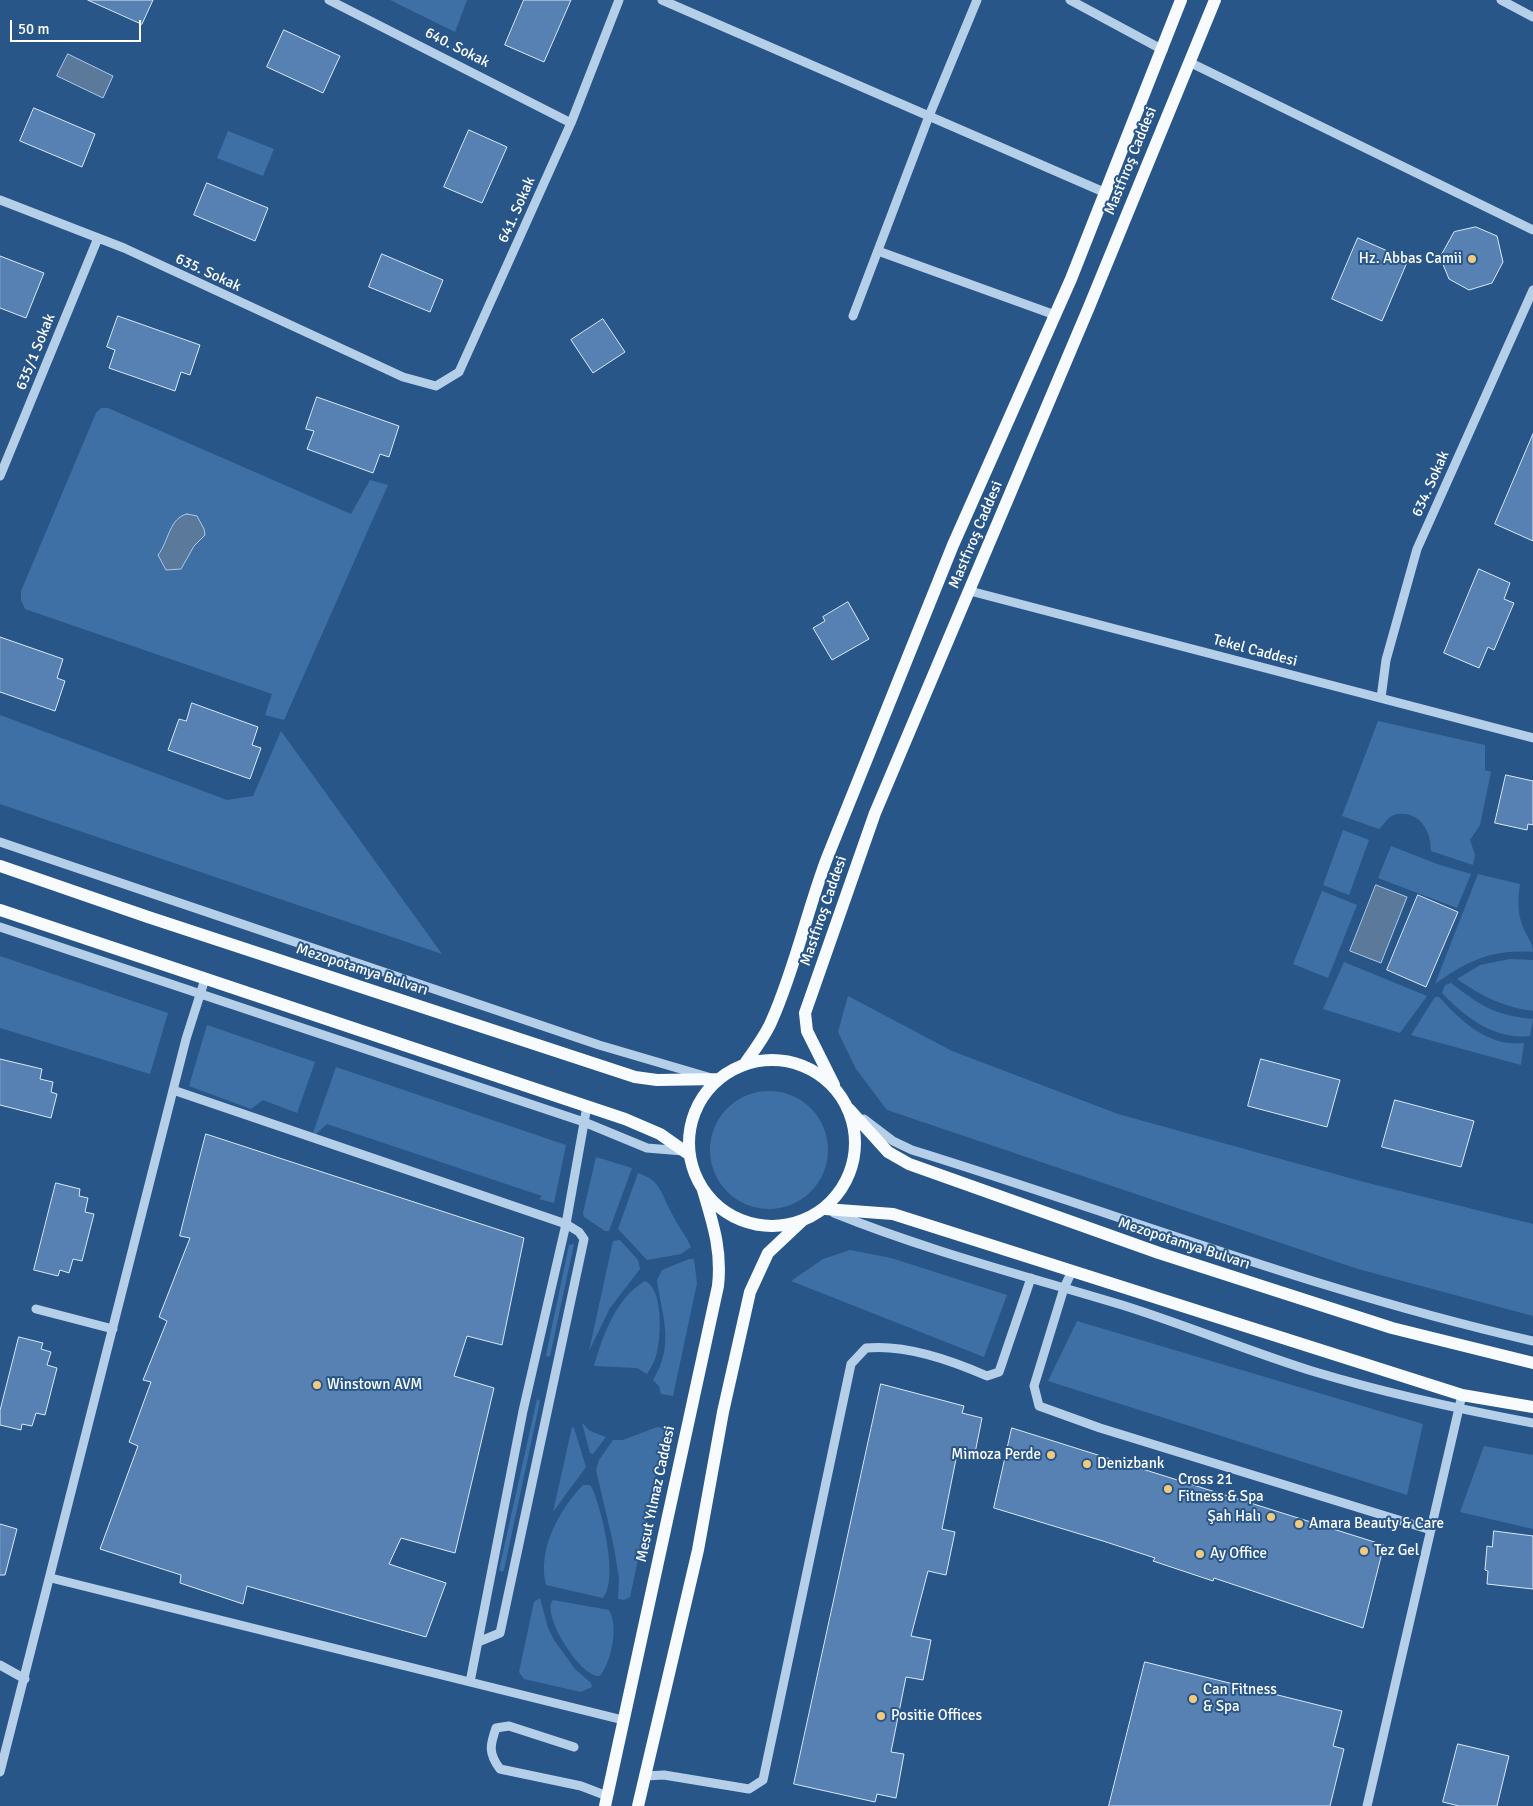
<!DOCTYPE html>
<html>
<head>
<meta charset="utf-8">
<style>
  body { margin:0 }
  #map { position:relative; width:1533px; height:1806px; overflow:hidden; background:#295689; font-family:Signika,sans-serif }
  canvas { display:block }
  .scale { position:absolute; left:10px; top:20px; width:131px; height:22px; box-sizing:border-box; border:2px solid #fff; border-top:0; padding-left:6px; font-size:15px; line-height:18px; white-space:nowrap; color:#fff; -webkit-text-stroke:4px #295689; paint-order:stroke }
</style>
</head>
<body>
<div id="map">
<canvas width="1533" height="1806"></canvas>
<div class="scale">50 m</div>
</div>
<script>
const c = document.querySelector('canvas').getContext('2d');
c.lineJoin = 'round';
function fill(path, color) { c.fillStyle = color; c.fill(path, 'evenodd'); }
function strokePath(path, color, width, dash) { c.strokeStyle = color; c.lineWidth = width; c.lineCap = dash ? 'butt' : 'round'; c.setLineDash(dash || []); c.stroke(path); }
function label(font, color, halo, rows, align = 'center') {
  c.font = font + ' Signika,sans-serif'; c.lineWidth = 4; c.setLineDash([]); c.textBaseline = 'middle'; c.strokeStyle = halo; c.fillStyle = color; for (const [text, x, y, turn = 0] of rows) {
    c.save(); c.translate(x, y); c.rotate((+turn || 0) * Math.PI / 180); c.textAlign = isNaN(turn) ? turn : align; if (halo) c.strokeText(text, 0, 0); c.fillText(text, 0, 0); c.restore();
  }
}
fill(new Path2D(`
  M 390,0 L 467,0 L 455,32 Z
  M 228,131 L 274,149 L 263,176 L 217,158 Z
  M 101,408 L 108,408 L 351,514 L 370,480 L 388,485 L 284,720 L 265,715 L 272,694 L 25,609 L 21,600 L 21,591 L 96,413 Z
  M 0,715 L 227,800 L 253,796 L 281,731 L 442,954 L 0,804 Z
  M 1378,721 L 1485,745 L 1485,770 L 1491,772 L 1480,825 L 1470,840 L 1475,855 L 1473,865 L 1431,851 C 1431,834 1423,816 1405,814 C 1400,813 1394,814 1390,817 C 1386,820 1383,826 1379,829 L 1342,816 Z
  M 1343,830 L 1369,840 L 1349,895 L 1323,885 Z
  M 1391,846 L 1437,864 L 1471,874 L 1457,908 L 1378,878 Z
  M 1478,874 L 1520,884 C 1518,898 1517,913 1523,927 C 1526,936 1533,942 1533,952 C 1492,949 1467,961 1435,984 Z
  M 1322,891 L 1357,905 L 1328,978 L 1293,964 Z
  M 0,956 L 168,1013 L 150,1074 L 0,1028 Z
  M 1510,959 L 1533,960 L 1533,1011 C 1503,1007 1481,996 1457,979 L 1480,965 Z
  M 1344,962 L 1427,996 L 1400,1033 L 1323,1009 Z
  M 1451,983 C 1481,1006 1494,1015 1533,1019 L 1530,1036 C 1494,1040 1465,1017 1442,993 L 1445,985 Z
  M 848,996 L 952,1051 L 1118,1114 L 1364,1182 L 1533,1224 L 1533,1316 L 1358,1269 L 887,1110 L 856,1069 L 838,1032 Z
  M 1435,997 L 1439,997 C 1462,1022 1488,1047 1524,1043 L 1521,1065 L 1411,1035 Z
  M 207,1025 L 315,1062 L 297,1113 L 263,1100 L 251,1109 L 189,1086 Z
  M 336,1067 L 566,1145 L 554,1203 L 539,1199 L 542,1196 L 327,1124 L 316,1134 L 313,1133 Z
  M710 1150a59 59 0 1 1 118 0a59 59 0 1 1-118 0Z
  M 596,1157 L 632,1168 L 609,1231 L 605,1231 L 584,1217 L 583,1213 Z
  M 638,1173 C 661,1181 660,1191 670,1210 C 676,1223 685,1234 691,1247 L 681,1254 L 647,1260 L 618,1229 Z
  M 620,1240 L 638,1260 L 640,1269 L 610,1308 L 589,1351 L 613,1241 Z
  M 574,1244 L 550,1356 L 548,1357 L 546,1355 L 569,1245 Z
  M 850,1250 L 891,1258 L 1007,1295 L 984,1357 L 791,1281 L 823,1259 Z
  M 689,1259 L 694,1259 L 697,1283 L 673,1396 L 661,1394 L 659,1386 L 653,1380 C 675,1344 662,1317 657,1280 L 662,1270 Z
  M 645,1281 C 664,1289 661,1340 656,1356 C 654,1363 650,1369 647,1374 L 637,1368 L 594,1366 C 603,1335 616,1298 645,1281 Z
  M 1077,1321 L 1423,1424 L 1407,1495 L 1048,1381 Z
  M 537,1399 L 540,1401 L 504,1570 L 502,1572 L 499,1570 Z
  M 582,1423 L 590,1431 L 606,1437 L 593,1454 L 590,1453 Z
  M 572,1427 L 574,1428 L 586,1467 L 553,1512 Z
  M 657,1427 L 666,1428 L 630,1597 L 624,1600 L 618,1599 L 619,1579 L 614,1547 L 596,1470 L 599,1460 L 613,1440 L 623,1440 Z
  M 1484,1446 L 1533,1455 L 1533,1529 L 1460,1512 Z
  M 583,1485 L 590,1485 L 593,1490 C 602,1512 619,1579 603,1598 L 546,1585 C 537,1550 559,1510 583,1485 Z
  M 540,1598 L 548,1628 L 554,1640 L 575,1669 L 591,1683 L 592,1687 L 581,1692 L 524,1679 L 519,1672 L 534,1602 Z
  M 553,1600 L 609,1610 C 619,1627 611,1662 600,1676 C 581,1679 540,1613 553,1600 Z`), '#3e70a5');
const water = new Path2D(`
  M 68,54 L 113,76 L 103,98 L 57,76 Z
  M 187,514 L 197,516 L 204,529 L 205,535 L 194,546 L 181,569 L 166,570 L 158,555 C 169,541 169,518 187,514 Z
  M 1376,885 L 1407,897 L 1381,963 L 1350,951 Z`);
fill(water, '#5a799b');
strokePath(water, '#abcae9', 1);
const building = new Path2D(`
  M 88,0 L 153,0 L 142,24 Z
  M 524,0 L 571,0 L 544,62 L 505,45 Z
  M 284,30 L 340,56 L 323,93 L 267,67 Z
  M 34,108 L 95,134 L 82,167 L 20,141 Z
  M 469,130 L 507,147 L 482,203 L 444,187 Z
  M 207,183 L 268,208 L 255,241 L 194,215 Z
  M 1476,227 L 1497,236 L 1503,262 L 1492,283 L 1469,290 L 1449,279 L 1440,257 L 1454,232 Z
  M 1358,238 L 1408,260 L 1382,321 L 1332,299 Z
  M 382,254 L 443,280 L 430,312 L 369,287 Z
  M 0,256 L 44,273 L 26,318 L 0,308 Z
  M 118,316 L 200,345 L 190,375 L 181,372 L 175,391 L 109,368 L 115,350 L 107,347 Z
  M 603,319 L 625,352 L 593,373 L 571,340 Z
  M 317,397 L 399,426 L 389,457 L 380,454 L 373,473 L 307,449 L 314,431 L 306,429 Z
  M 1533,434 L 1533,541 L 1495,524 Z
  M 1479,569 L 1510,583 L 1504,599 L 1514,603 L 1494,650 L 1488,647 L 1479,668 L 1444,653 Z
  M 848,602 L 869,639 L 832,660 L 813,628 L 825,621 L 823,617 Z
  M 0,637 L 63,659 L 57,678 L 65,681 L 55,711 L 0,692 Z
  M 192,703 L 258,727 L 252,745 L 261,748 L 250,779 L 168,750 L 179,719 L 186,721 Z
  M 1506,775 L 1533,781 L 1533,825 L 1528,824 L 1527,830 L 1495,823 Z
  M 1418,895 L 1458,912 L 1426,987 L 1387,970 Z
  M 0,1059 L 42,1069 L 40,1079 L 53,1082 L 51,1092 L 57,1094 L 51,1118 L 0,1105 Z
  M 1261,1059 L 1340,1080 L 1327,1127 L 1248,1106 Z
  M 1395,1100 L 1474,1121 L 1461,1167 L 1382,1147 Z
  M 206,1134 L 524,1238 L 502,1345 L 467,1336 L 454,1376 L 494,1388 L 455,1553 L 401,1538 L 389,1564 L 446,1583 L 426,1637 L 247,1586 L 243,1604 L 180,1583 L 181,1575 L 100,1549 L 138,1446 L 129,1442 L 151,1382 L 143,1380 L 167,1321 L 159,1317 L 190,1238 L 180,1236 Z
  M 56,1183 L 80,1189 L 79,1196 L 88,1198 L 85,1212 L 94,1214 L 82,1261 L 73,1259 L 69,1273 L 60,1270 L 58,1276 L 34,1270 Z
  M 19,1337 L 43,1343 L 41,1349 L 51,1352 L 47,1365 L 57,1368 L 45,1415 L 36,1413 L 32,1426 L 22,1424 L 21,1430 L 0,1425 L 0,1411 Z
  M 881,1384 L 964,1406 L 962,1413 L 982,1418 L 974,1458 L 957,1454 L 942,1529 L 955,1532 L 946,1575 L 928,1571 L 911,1636 L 931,1640 L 923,1680 L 906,1677 L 891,1752 L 904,1754 L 896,1798 L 877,1794 L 875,1802 L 794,1784 Z
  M 1012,1428 L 1384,1545 L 1363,1628 L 1214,1578 L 1213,1581 L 1153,1561 L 1155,1558 L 1103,1541 L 994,1508 Z
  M 0,1524 L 17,1529 L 5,1575 L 0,1575 Z
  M 1494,1531 L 1533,1536 L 1533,1589 L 1487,1584 L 1488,1571 L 1485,1570 L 1487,1546 L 1492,1547 Z
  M 1145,1662 L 1342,1711 L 1333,1746 L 1344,1749 L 1330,1806 L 1109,1806 Z
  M 1458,1744 L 1509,1756 L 1497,1806 L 1459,1806 L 1443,1802 Z`);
fill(building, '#5681b2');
strokePath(building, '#dae8f7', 1);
strokePath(new Path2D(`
  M 329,0 L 571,123
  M 662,0 L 1106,193
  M 1070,0 L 1163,50
  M 1501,0 L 1533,17
  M 1189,62 L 1533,230
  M 0,200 L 124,248 L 403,377 L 436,386 L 459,372 L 571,123 L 619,0
  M 878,251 L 1055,315
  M 853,316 L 929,116 L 977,0
  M 0,476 L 98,238
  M 970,591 L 1533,738
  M 1381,698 L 1386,660 L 1417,549 L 1533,290
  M 0,842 L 599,1045 L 708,1077
  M 0,927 L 584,1122 L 647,1148 L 683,1151
  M 173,1090 L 566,1224 L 579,1232 L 584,1239 L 500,1633 L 478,1642
  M 864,1119 L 893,1141 L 912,1150 C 1119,1214 1321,1293 1533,1341
  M 834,1213 C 928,1251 1026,1276 1122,1305 C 1186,1325 1248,1351 1312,1371 C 1385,1393 1458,1409 1533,1423
  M 1072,1271 L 1064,1288 L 1034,1386 L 1039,1406 L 1100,1428 L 1431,1530
  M 36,1309 L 113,1329
  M 51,1578 L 623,1720
  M 0,1665 L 25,1679
  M 470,1682 L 523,1411 L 566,1224 L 587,1106
  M 574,1747 L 509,1726 L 496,1728 C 490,1745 488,1753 500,1769 L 581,1786 L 607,1796
  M 0,1772 L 186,1039 L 205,979
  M 645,1776 L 664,1775 L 749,1789 L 763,1780 L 851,1364 L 866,1348 C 906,1344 951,1360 987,1376 L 999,1372 L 1031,1278
  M 1367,1806 L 1462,1395`), '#b6cfe9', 9);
strokePath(new Path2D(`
  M 0,866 L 148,917 L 635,1077 L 657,1080 L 718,1079
  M 0,910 L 625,1119 L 660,1134 L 690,1155
  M689 1143a83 83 0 1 1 166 0a83 83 0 1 1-166 0Z
  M 746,1062 C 755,1049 766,1035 772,1020 C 795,968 807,911 827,858 L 953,545 L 1071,279 L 1181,0
  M 834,1085 L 807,1031 L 805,1013 L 875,813 L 1089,307 L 1215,0
  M 849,1109 L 888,1152 L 909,1164 L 1159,1253 L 1392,1328 L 1533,1363
  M 825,1209 L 893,1214 L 1462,1395 L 1533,1407
  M 605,1806 L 718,1286 C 722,1250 713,1224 703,1190
  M 638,1806 L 698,1550 L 723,1412 L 750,1292 L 768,1253 L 801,1222`), '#f8fbfe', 12);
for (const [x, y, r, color] of [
  [1472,259,5,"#f0cb7d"],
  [317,1385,5,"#f0cb7d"],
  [1051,1455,5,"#f0cb7d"],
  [1087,1464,5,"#f0cb7d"],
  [1168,1489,5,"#f0cb7d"],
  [1271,1517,5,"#f0cb7d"],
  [1299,1524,5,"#f0cb7d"],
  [1364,1551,5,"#f0cb7d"],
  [1200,1554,5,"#f0cb7d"],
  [1193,1699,5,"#f0cb7d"],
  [881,1716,5,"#f0cb7d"]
]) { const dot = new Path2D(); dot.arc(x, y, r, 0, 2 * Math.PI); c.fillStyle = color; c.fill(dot); strokePath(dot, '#295689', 2); }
label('15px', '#fff', '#295689', [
  ["640. Sokak",457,48,27],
  ["Mastfıroş Caddesi",1131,161,-68],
  ["641. Sokak",517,210,-66],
  ["635. Sokak",208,273,25],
  ["635/1 Sokak",36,352,-68],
  ["634. Sokak",1431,484,-66],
  ["Mastfıroş Caddesi",976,535,-67],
  ["Tekel Caddesi",1255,651,15],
  ["Mastfıroş Caddesi",824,911,-71],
  ["Mezopotamya Bulvarı",362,970,18],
  ["Mezopotamya Bulvarı",1184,1244,18],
  ["Mesut Yılmaz Caddesi",656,1494,-78]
]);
label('15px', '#fff', '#295689', [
  ["Hz. Abbas Camii",1462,259,"right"],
  ["Winstown AVM",327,1385],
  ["Mimoza Perde",1041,1455,"right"],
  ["Denizbank",1097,1464],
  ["Cross 21",1178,1480],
  ["Fitness & Spa",1178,1497],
  ["Şah Halı",1261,1517,"right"],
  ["Amara Beauty & Care",1309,1524],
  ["Tez Gel",1374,1551],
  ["Ay Office",1210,1554],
  ["Can Fitness",1203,1690],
  ["& Spa",1203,1707],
  ["Positie Offices",891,1716]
], 'left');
</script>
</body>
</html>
